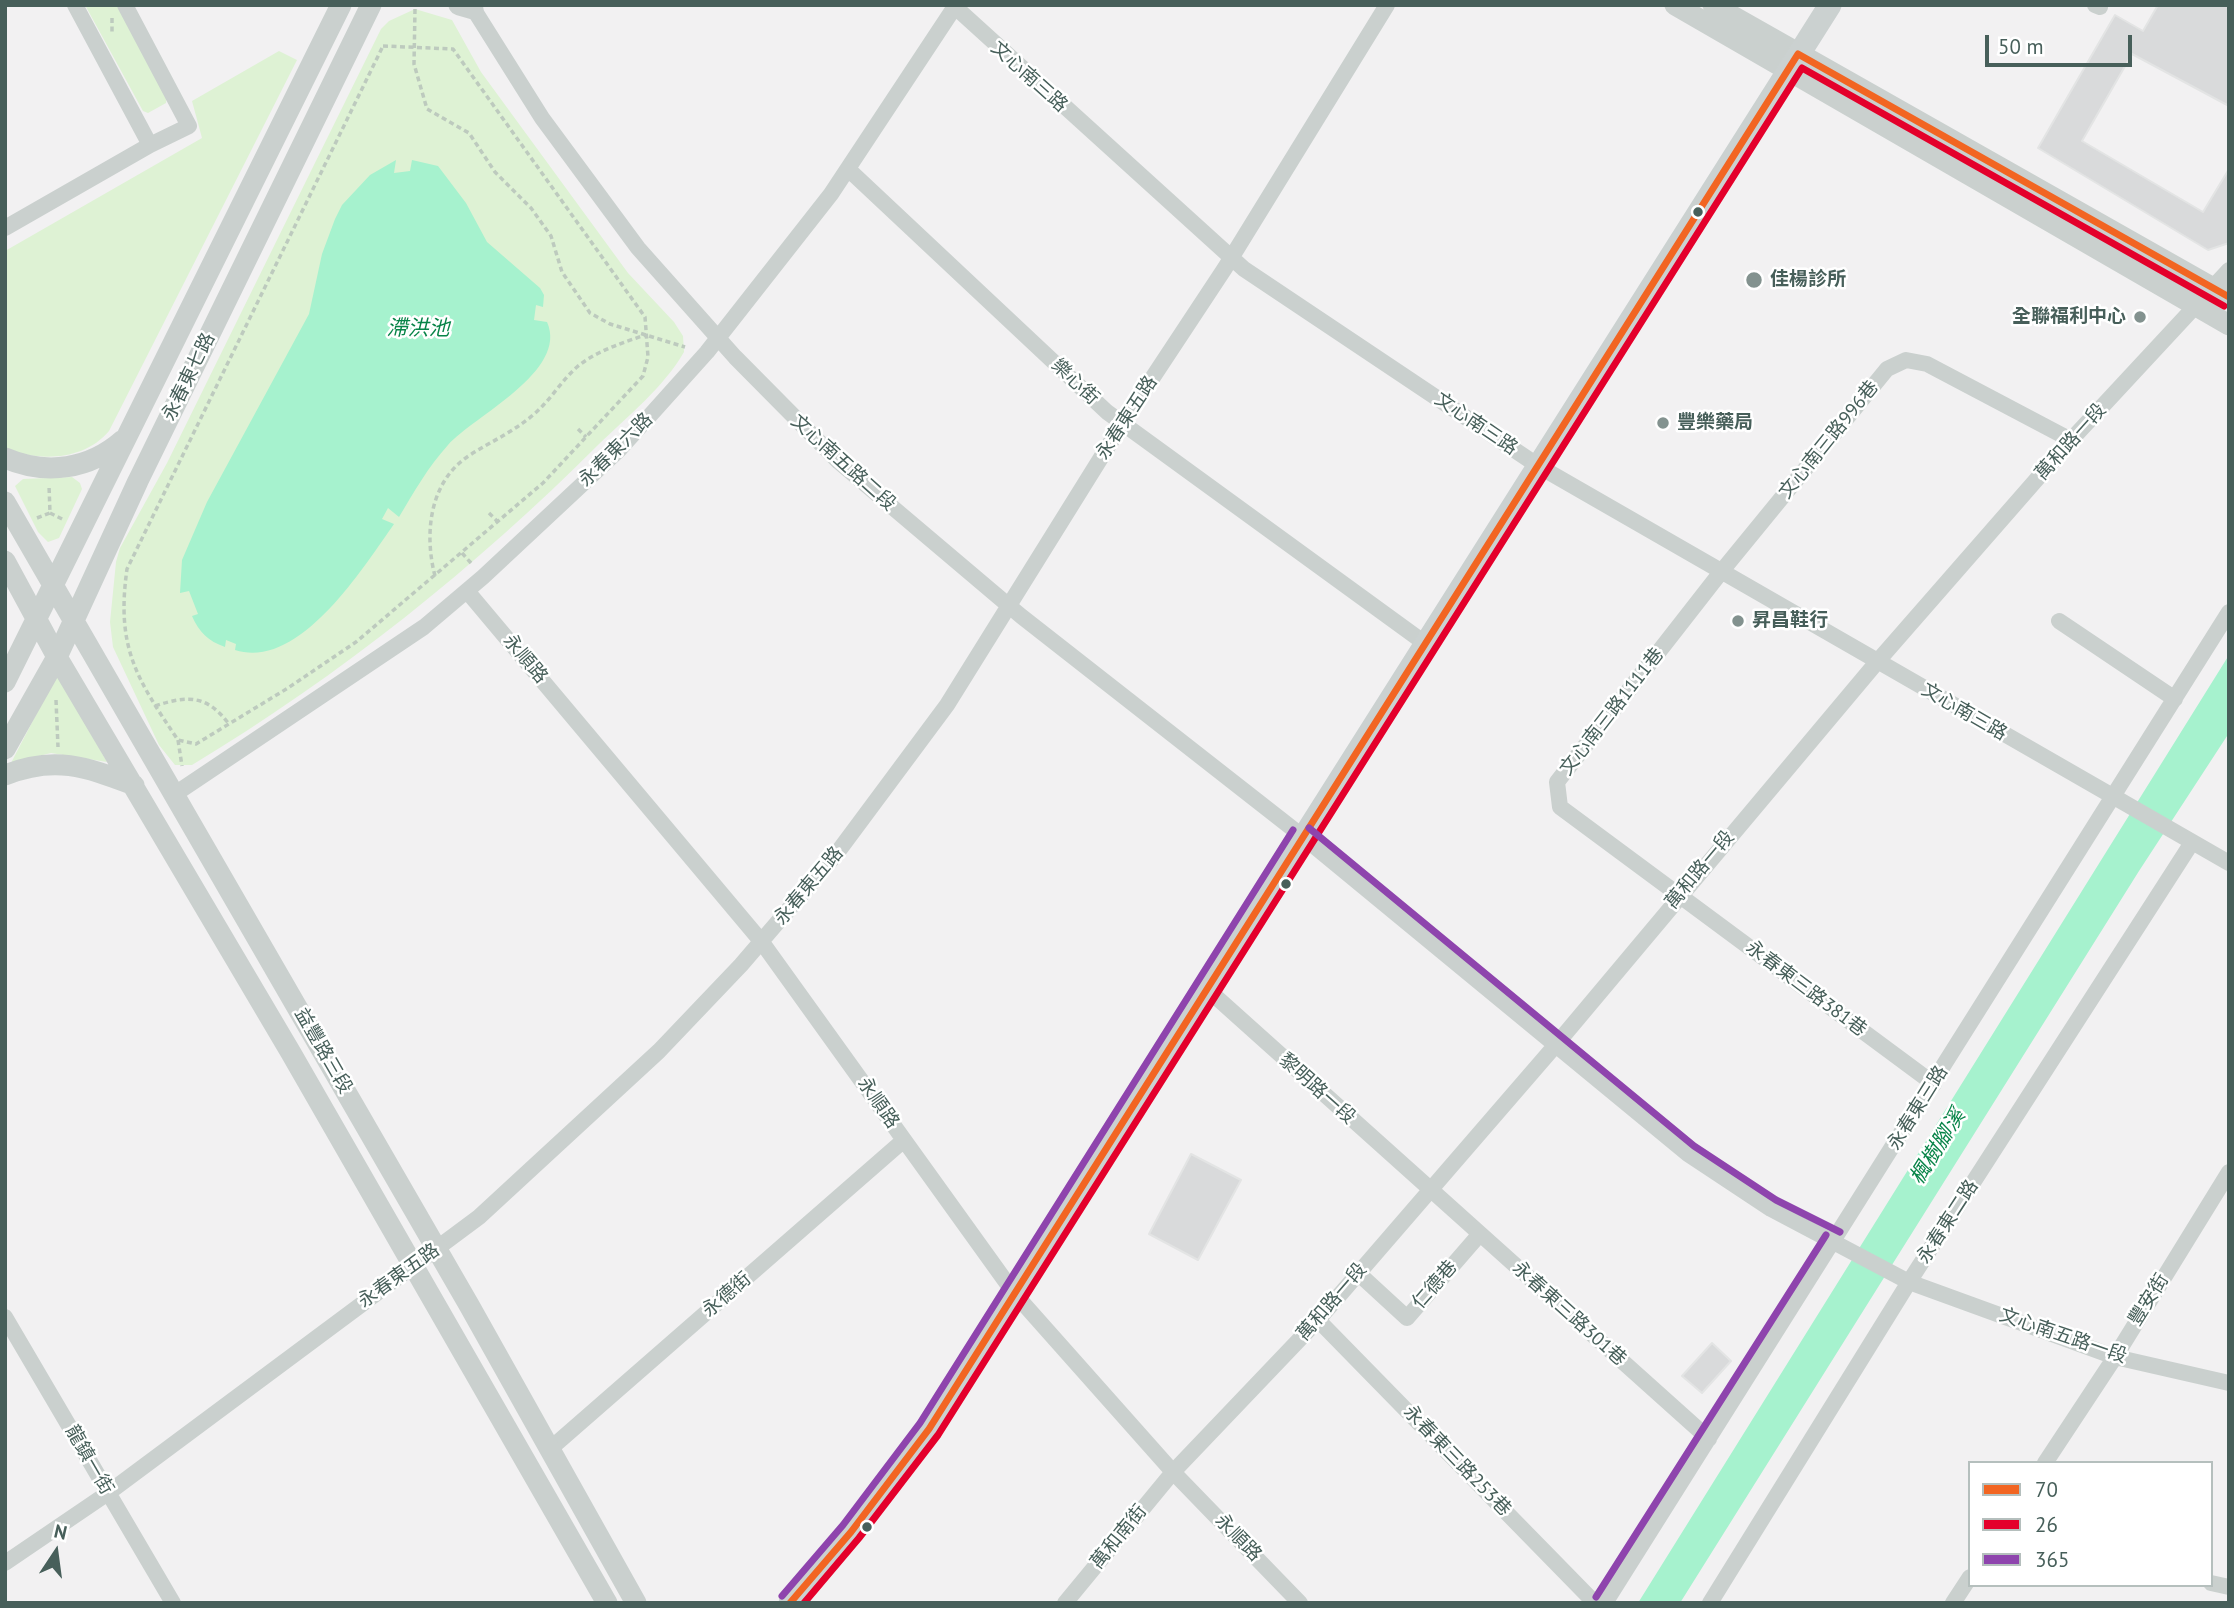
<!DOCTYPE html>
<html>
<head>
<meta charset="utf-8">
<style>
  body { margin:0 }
  #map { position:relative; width:2234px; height:1608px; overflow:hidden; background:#f2f1f2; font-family:"PT Sans",sans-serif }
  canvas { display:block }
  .frame { position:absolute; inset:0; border:7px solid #475f5a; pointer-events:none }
  .legend { position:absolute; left:1968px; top:1461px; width:245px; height:126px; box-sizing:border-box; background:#fff; border:2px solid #b5bfbd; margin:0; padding:9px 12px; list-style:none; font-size:21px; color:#475f5a }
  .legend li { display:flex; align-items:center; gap:14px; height:35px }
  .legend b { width:35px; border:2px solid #b5bfbd }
  .north { position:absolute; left:21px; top:1517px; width:70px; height:70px; -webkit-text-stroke:5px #fff; paint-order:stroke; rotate:13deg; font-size:19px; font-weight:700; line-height:28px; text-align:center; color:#475f5a }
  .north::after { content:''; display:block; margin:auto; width:24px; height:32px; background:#475f5a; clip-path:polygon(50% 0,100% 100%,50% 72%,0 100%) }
  .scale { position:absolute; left:1985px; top:35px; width:147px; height:32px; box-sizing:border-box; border:4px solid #475f5a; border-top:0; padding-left:9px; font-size:21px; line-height:24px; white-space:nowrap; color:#475f5a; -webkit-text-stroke:5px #fff; paint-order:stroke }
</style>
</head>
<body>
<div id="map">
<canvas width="2234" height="1608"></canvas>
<div class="frame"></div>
<ul class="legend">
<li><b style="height:9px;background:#f26522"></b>70</li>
<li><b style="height:9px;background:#e4002b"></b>26</li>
<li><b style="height:9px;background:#8e44ad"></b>365</li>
</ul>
<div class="north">N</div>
<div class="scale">50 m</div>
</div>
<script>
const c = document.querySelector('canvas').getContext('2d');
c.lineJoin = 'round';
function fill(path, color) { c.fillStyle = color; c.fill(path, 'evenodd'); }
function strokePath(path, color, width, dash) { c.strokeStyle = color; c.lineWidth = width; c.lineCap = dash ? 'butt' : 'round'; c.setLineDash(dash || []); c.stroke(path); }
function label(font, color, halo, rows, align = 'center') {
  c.font = font + ' "PT Sans","Noto Sans TC",sans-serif'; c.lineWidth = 5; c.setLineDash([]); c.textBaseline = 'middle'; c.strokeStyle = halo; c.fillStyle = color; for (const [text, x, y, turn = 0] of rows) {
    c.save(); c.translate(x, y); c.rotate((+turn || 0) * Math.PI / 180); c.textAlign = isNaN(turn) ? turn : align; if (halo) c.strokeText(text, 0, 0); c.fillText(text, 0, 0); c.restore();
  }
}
fill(new Path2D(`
  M 85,5 L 117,5 L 167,97 L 166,103 L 148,113 L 143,111 Z
  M 415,9 L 452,20 L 481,72 L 628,273 L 674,322 L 683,336 L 684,352 C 664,387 627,417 598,445 C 476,567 340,676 192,765 L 175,765 L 159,745 L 113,647 L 110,622 L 116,562 L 120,548 L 167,463 L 381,29 L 389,21 Z
  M 279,51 L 297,60 L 109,431 C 84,461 38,462 5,448 L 5,251 L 202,138 L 192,101 Z
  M 72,477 L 80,483 L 82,489 L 59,538 L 48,542 L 38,532 L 15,486 L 23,479 Z
  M 57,674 L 107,762 L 51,753 L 11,763 Z`), '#def2d4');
fill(new Path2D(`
  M 396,160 L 394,173 L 410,171 L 412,160 L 438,166 L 466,203 L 487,242 L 540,288 L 544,295 L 543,307 L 536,305 L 534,320 L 547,322 C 569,371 474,416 448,445 C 428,467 414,492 399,517 L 388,508 L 382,519 L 394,524 C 363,568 299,671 235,650 L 236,644 L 226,640 L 225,647 C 208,641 199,632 192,616 L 198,614 L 189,591 L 180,593 L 182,560 L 207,502 L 309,314 L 322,254 L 335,219 L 342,205 L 370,175 Z
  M 2229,655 L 2229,733 L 2139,871 L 1680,1603 L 1638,1603 Z`), '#a6f2ce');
const building = new Path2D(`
  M 2158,5 L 2229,5 L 2229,106 L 2132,54 L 2082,141 L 2203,212 L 2229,169 L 2229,243 L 2208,250 L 2038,148 L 2115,15 L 2143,31 Z
  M 1191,1154 L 1241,1180 L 1198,1260 L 1149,1234 Z
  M 1712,1343 L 1731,1361 L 1702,1393 L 1682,1376 Z`);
fill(building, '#d9dadb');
strokePath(building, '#e3e4e4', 2);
strokePath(new Path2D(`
  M 415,9 L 414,64 L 427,109 L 469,133 L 495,172 L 531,208 L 551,236 L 562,272 L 590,313 L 610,324 L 685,347
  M 112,18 L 112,35
  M 383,46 L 453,49 L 645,317 L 648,357 L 643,376 L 543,483 L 356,642 L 288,688 L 196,744 L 178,740 C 136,678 116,647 127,569 Z
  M 578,429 L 586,437
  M 50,513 L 64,520
  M 489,513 L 498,522
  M 37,518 L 50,513 L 49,485
  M 462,553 L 471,563
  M 435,576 C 424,534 429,481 470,455 C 492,441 513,432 533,415 C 550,401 561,381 577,367 C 596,351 622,343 645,335
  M 56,700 L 58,747
  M 155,706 C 188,695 207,695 229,724
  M 178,740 L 182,766`), '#bdcabe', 3.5, [5, 3.5]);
strokePath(new Path2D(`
  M 75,5 L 150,145
  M 471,5 L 542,118 L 638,248 L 735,357 L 839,462 L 1021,616 L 1302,836 L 1688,1154 L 1771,1209 L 1909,1282 L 2115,1357 L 2229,1383
  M 953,5 L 1244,269 L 1540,467 L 2229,863
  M 2095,5 L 2100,7
  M 848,169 L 1107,412 L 1426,644
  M 5,228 L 150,145 L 189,126 L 125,5
  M 467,591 L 761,941 L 1014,1293 L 1173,1472 L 1300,1603
  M 2059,621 L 2175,699
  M 175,794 L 424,627 L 483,577 L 619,450 L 707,352 L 831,194 L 956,5
  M 1206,988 L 1709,1439
  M 1934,1084 L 1560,807 L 1557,782 L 1721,572 L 1887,369 L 1906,360 L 1927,364 L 2071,440
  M 1358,1273 L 1407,1318 L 1479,1235
  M 5,1317 L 173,1603
  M 1318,1320 L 1595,1603
  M 550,1449 L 904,1140
  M 2045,1463 L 2115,1357 L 2229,1172
  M 5,1563 L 108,1493 L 479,1217 L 659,1051 L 741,965 L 837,853 L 947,705 L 1122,424 L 1225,268 L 1387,5
  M 2211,1583 L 2229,1587
  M 1065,1603 L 1173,1472 L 1318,1320 L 1554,1047 L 1877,662 L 2071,440 L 2229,270
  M 1605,1603 L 2229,612
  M 1710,1603 L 1909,1282 L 2191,844
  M 1953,1603 L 1970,1577`), '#cad0ce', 16);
strokePath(new Path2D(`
  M 459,5 L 473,9
  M 1675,5 L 2229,325
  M 1713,5 L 2229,297
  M 5,458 C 47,476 90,469 123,440
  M 5,502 L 469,1305 L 636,1603
  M 5,561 L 57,657 L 291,1053 L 607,1603
  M 5,682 L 341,5
  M 5,749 L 57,657 L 138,481 L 371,5
  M 5,775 C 55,755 86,767 134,785`), '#cad0ce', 21);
strokePath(new Path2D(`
  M 790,1603 L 851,1532 L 929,1429 L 1830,5`), '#cbd1d0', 23);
strokePath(new Path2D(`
  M 790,1603 L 851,1532 L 929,1429 L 1798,54 L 2229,297`), '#f26522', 7);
strokePath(new Path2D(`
  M 804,1603 L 859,1538 L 938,1435 L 1802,68 L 2224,306`), '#e4002b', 7);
strokePath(new Path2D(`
  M 1309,828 L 1694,1146 L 1776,1200 L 1840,1232
  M 782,1596 L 843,1525 L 920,1423 L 1293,830
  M 1596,1597 L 1826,1235`), '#8e44ad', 7);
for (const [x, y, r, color] of [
  [1698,212,6,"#475f5a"],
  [1754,280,9,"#83928f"],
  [2140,317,7,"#83928f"],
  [1663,423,7,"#83928f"],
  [1738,621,7,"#83928f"],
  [1286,884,6,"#475f5a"],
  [867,1527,6,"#475f5a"]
]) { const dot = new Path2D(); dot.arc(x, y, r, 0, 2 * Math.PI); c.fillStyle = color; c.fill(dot); strokePath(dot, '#fff', 2.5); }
label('19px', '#475f5a', '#fff', [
  ["文心南三路",1029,77,42],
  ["永春東七路",189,377,-64],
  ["樂心街",1075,382,43],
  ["永春東五路",1127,418,-57],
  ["文心南三路",1476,424,34],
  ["文心南三路996巷",1829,440,-51],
  ["萬和路一段",2071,442,-48],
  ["永春東六路",616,450,-45],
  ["文心南五路二段",843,463,42],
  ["永順路",525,659,50],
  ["文心南三路1111巷",1612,712,-52],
  ["文心南三路",1964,712,30],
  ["萬和路一段",1700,870,-50],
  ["永春東五路",809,886,-50],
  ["永春東三路381巷",1806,989,37],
  ["益豐路三段",323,1051,60],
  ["黎明路一段",1317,1089,42],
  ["永順路",878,1103,55],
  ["永春東三路",1918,1108,-58],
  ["永春東二路",1948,1222,-57],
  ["永春東五路",399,1276,-36],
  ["仁德巷",1435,1285,-49],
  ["永德街",727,1295,-41],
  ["豐安街",2149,1300,-58],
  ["萬和路一段",1332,1302,-49],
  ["永春東三路301巷",1569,1314,42],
  ["文心南五路一段",2063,1336,19],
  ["龍鎮一街",89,1460,60],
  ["永春東三路253巷",1457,1461,46],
  ["萬和南街",1119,1537,-51],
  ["永順路",1238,1538,46]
]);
label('bold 19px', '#475f5a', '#fff', [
  ["佳楊診所",1770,280],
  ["全聯福利中心",2126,317,"right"],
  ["豐樂藥局",1677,423],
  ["昇昌鞋行",1752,621]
], 'left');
label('italic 21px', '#078448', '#fff', [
  ["滯洪池",418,329],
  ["楓樹腳溪",1938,1147,-58]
]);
</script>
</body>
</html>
